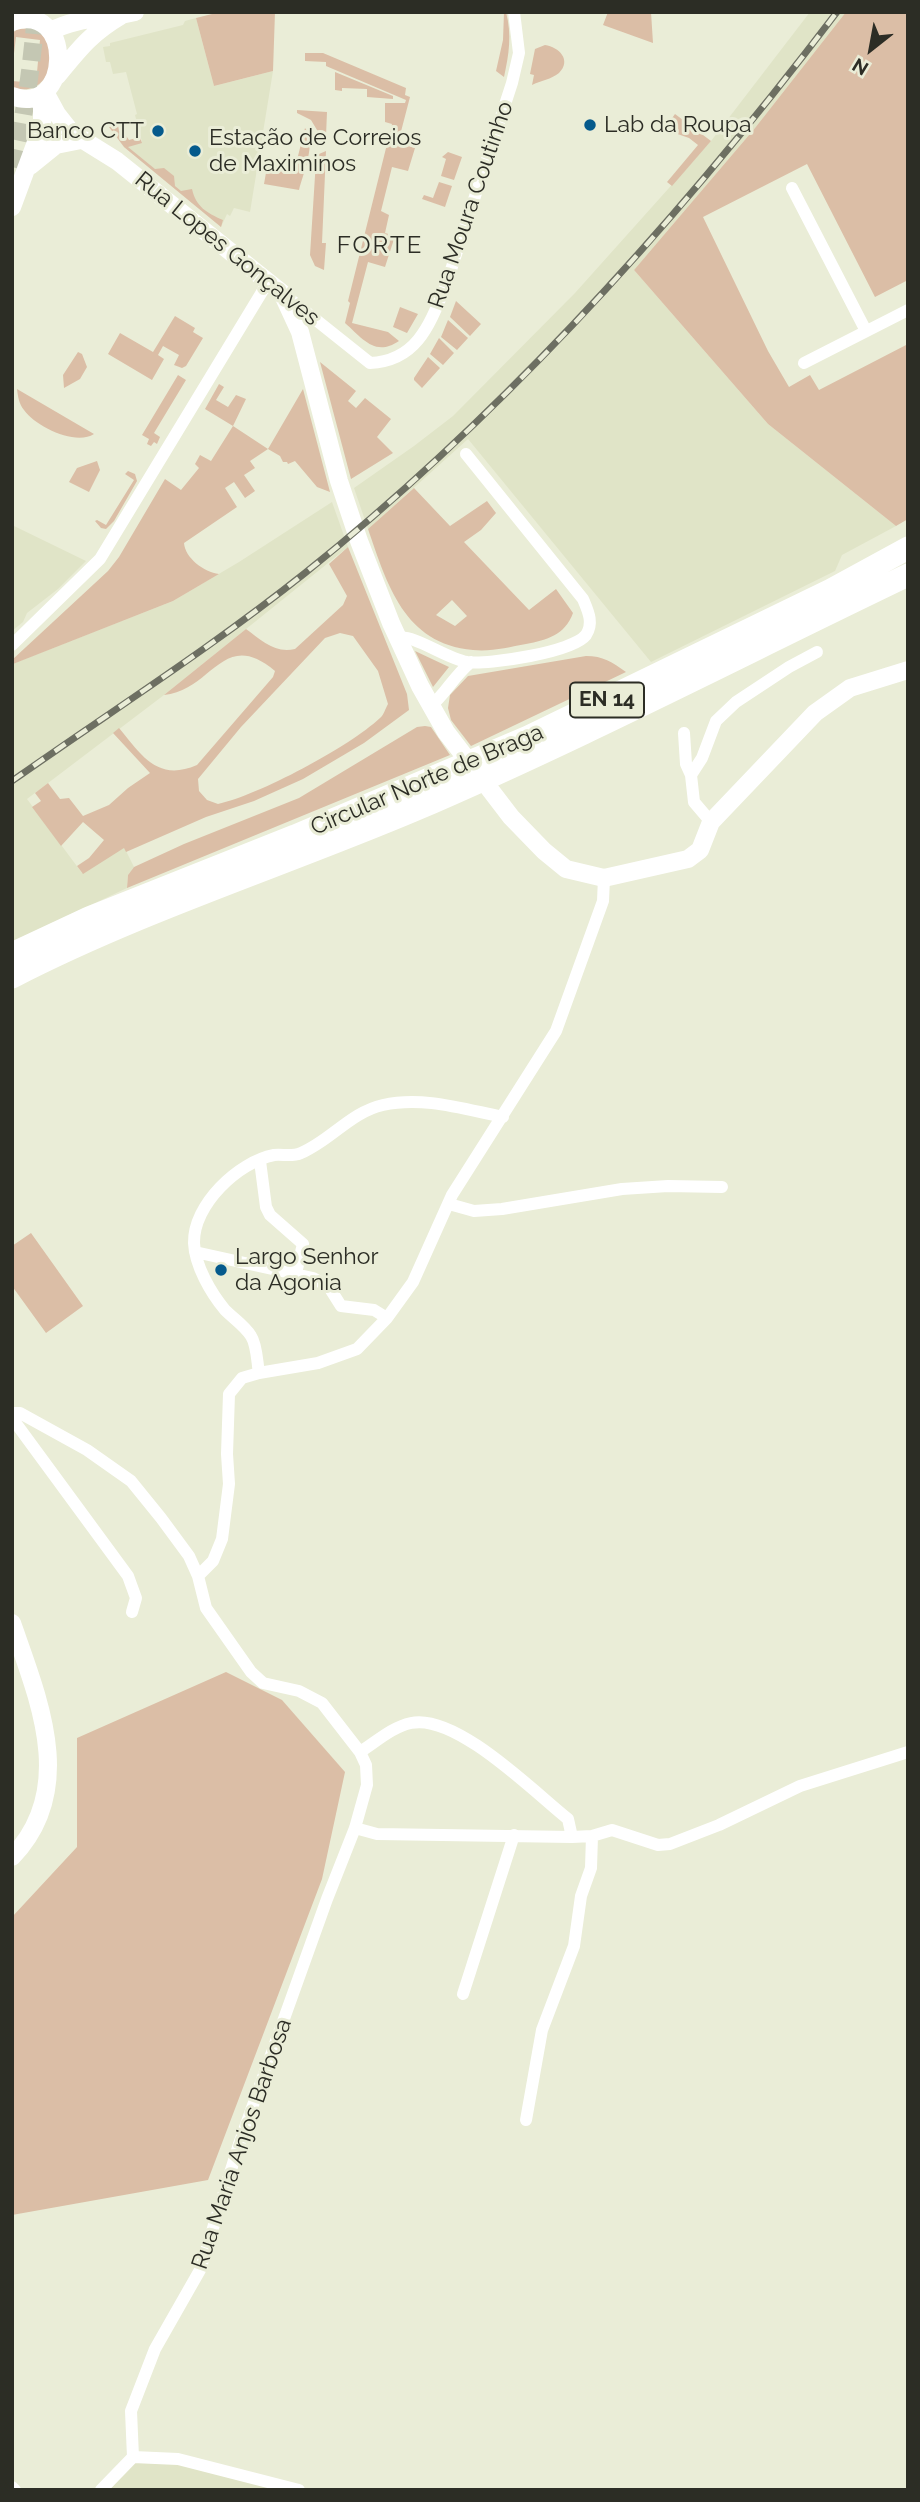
<!DOCTYPE html>
<html>
<head>
<meta charset="utf-8">
<style>
  body { margin:0 }
  #map { position:relative; width:920px; height:2502px; overflow:hidden; background:#eaedd7; font-family:Raleway,sans-serif }
  canvas { display:block }
  .frame { position:absolute; inset:0; border:14px solid #2c2d25; pointer-events:none }
  .north { position:absolute; left:836px; top:14px; width:70px; height:70px; -webkit-text-stroke:5px #eaedd7; paint-order:stroke; rotate:211deg; font-size:19px; font-weight:700; line-height:28px; text-align:center; color:#2c2d25 }
  .north::after { content:''; display:block; margin:auto; width:24px; height:32px; background:#2c2d25; clip-path:polygon(50% 0,100% 100%,50% 72%,0 100%) }
</style>
</head>
<body>
<div id="map">
<canvas width="920" height="2502"></canvas>
<div class="frame"></div>
<div class="north">N</div>
</div>
<script>
const c = document.querySelector('canvas').getContext('2d');
c.lineJoin = 'round';
function fill(path, color) { c.fillStyle = color; c.fill(path, 'evenodd'); }
function strokePath(path, color, width, dash) { c.strokeStyle = color; c.lineWidth = width; c.lineCap = dash ? 'butt' : 'round'; c.setLineDash(dash || []); c.stroke(path); }
function label(font, color, halo, rows, align = 'center') {
  c.font = font + ' Raleway,sans-serif'; c.lineWidth = 6; c.setLineDash([]); c.textBaseline = 'middle'; c.strokeStyle = halo; c.fillStyle = color; for (const [text, x, y, turn = 0] of rows) {
    c.save(); c.translate(x, y); c.rotate((+turn || 0) * Math.PI / 180); c.textAlign = isNaN(turn) ? turn : align; if (halo) c.strokeText(text, 0, 0); c.fillText(text, 0, 0); c.restore();
  }
}
fill(new Path2D(`
  M 810,12 L 846,12 L 755,128 L 634,270 L 768,424 L 896,526 L 842,555 L 835,571 L 651,662 L 468,439 L 368,529 L 354,488 L 414,446 L 453,416 L 575,293 L 711,141 Z
  M 196,18 L 214,86 L 273,71 L 250,212 L 234,208 L 230,216 L 227,214 L 221,227 L 124,147 L 142,142 L 135,115 L 137,114 L 126,72 L 113,74 L 110,62 L 106,62 L 103,47 L 110,46 L 110,43 L 183,25 L 185,21 Z
  M 332,502 L 348,547 L 164,695 L 27,799 L 82,873 L 124,847 L 134,867 L 128,875 L 127,888 L 12,942 L 12,664 L 173,601 L 239,562 Z
  M 12,525 L 86,561 L 58,589 L 27,613 L 23,622 L 12,631 Z
  M 133,2457 L 178,2459 L 299,2490 L 101,2490 Z`), '#e0e4c7');
fill(new Path2D(`
  M 220,12 L 275,12 L 273,71 L 214,86 L 196,18 Z
  M 504,12 L 506,12 C 512,35 509,54 504,77 L 496,71 L 503,40 Z
  M 608,12 L 651,12 L 653,43 L 603,25 Z
  M 846,12 L 908,12 L 908,280 L 875,297 L 807,164 L 703,217 L 768,351 L 789,387 L 810,375 L 819,390 L 908,344 L 908,519 L 896,526 L 768,424 L 634,270 L 755,128 Z
  M 31,28 C 36,31 42,34 45,38 C 61,59 44,100 12,87 L 12,81 L 36,83 L 40,40 L 16,37 L 12,70 L 12,33 L 18,29 Z
  M 545,45 C 559,47 572,60 559,73 C 552,79 540,81 532,85 L 534,75 L 530,74 L 535,49 Z
  M 305,53 L 323,53 L 406,88 L 405,95 L 410,97 L 398,143 L 415,148 L 408,171 L 392,167 L 381,211 L 389,215 L 385,233 L 395,236 L 385,267 L 368,262 L 352,323 L 388,332 L 399,341 C 375,357 363,339 345,323 L 350,303 L 348,301 L 392,124 L 385,122 L 385,103 L 405,103 L 406,100 L 326,66 L 326,62 L 305,61 Z
  M 335,72 L 393,96 L 393,99 L 367,97 L 367,89 L 342,88 L 342,91 L 335,90 Z
  M 297,110 L 327,112 L 326,136 L 320,135 L 311,120 L 297,113 Z
  M 675,114 L 711,141 L 672,186 L 667,182 L 698,145 L 689,138 L 666,130 L 668,121 L 670,121 Z
  M 118,125 L 119,131 L 123,131 L 129,140 L 140,137 L 142,143 L 128,147 L 155,169 L 164,168 L 174,176 L 175,186 L 181,191 L 192,189 C 196,207 207,213 223,220 L 221,227 L 124,147 L 109,127 Z
  M 305,128 C 317,142 303,174 299,190 L 264,184 L 267,167 L 294,172 Z
  M 326,151 L 322,243 L 326,243 L 324,270 L 315,266 L 310,255 L 316,160 L 319,154 Z
  M 448,152 L 462,157 L 454,180 L 441,176 L 446,159 L 442,157 Z
  M 439,182 L 452,186 L 445,207 L 422,199 L 424,195 L 433,198 Z
  M 456,301 L 481,324 L 470,336 L 450,317 Z
  M 400,307 L 418,314 L 407,333 L 393,327 Z
  M 175,316 L 195,328 L 193,332 L 203,338 L 186,366 L 182,368 L 174,365 L 179,355 L 163,346 L 158,355 L 164,359 L 152,380 L 108,354 L 120,333 L 153,352 Z
  M 448,320 L 468,338 L 457,350 L 441,337 Z
  M 439,338 L 454,353 L 443,365 L 430,354 Z
  M 78,352 L 82,354 L 87,367 L 80,379 L 64,388 L 63,375 Z
  M 428,357 L 440,368 L 422,388 L 414,380 L 414,378 Z
  M 320,362 L 356,391 L 348,401 L 356,408 L 365,398 L 391,419 L 377,437 L 393,453 L 351,479 Z
  M 178,375 L 186,380 L 154,433 L 160,437 L 157,444 L 154,442 L 151,446 L 147,444 L 149,439 L 142,435 Z
  M 219,384 L 224,387 L 216,400 L 228,407 L 236,395 L 246,399 L 233,426 L 268,449 L 303,389 L 330,492 L 317,487 L 295,461 L 288,464 L 287,462 L 283,462 L 280,456 L 268,449 L 250,461 L 255,468 L 244,475 L 255,491 L 245,498 L 234,482 L 225,488 L 237,507 L 184,543 C 185,558 204,572 219,574 L 173,601 L 13,664 L 12,660 L 108,571 L 119,557 L 165,479 L 181,490 L 199,468 L 195,464 L 200,455 L 211,461 L 233,426 L 205,409 Z
  M 17,389 L 94,434 C 76,446 36,427 24,410 C 19,404 18,397 17,389 Z
  M 97,461 L 100,470 L 89,492 L 69,482 L 77,468 Z
  M 128,471 L 135,474 L 137,481 L 114,521 L 106,529 L 101,528 L 95,521 L 97,520 L 106,525 L 134,480 L 125,474 Z
  M 414,488 L 450,526 L 487,501 L 496,513 L 481,530 L 464,542 L 529,610 L 556,589 L 573,613 C 565,635 547,640 526,644 C 509,647 491,652 473,650 C 404,644 387,584 368,529 ZM 452,600 L 467,616 L 455,626 L 436,615 Z
  M 348,547 L 407,694 L 409,710 L 364,743 L 303,779 L 254,801 L 206,817 L 126,852 L 124,848 L 83,874 L 77,866 L 89,858 L 104,840 L 83,822 L 61,846 L 32,807 L 41,801 L 35,793 L 48,783 L 60,799 L 69,798 L 83,816 L 109,805 L 128,788 L 150,773 L 113,733 L 119,728 C 142,756 158,782 197,765 L 273,677 L 275,671 C 223,627 213,690 164,695 L 246,629 C 261,640 275,654 295,649 L 343,605 L 347,596 L 329,564 ZM 340,633 L 353,636 L 378,671 L 388,704 C 385,709 384,715 380,718 C 349,747 259,795 218,804 L 207,800 L 199,791 L 198,779 L 241,727 L 325,638 Z
  M 415,651 L 449,667 L 433,687 Z
  M 586,656 C 603,656 612,662 626,672 L 471,746 L 451,720 L 448,708 L 450,695 L 468,676 Z
  M 425,726 L 431,727 L 450,755 L 127,888 L 128,875 L 134,867 L 184,844 L 299,798 L 417,727 Z
  M 31,1233 L 83,1306 L 46,1333 L 12,1286 L 12,1246 Z
  M 226,1672 L 282,1700 L 345,1772 L 322,1879 L 208,2180 L 12,2215 L 12,1917 L 77,1847 L 77,1738 Z`), '#dbbea6');
strokePath(new Path2D(`
  M 12,167 C 25,116 32,65 36,12`), '#c4c7b3', 18, [18, 9]);
strokePath(new Path2D(`
  M 792,188 L 866,331
  M 286,296 L 370,363 C 419,361 431,321 447,282 L 512,83 L 519,53 L 514,12
  M 804,363 L 908,310
  M 398,638 C 414,634 445,658 467,662 C 489,665 573,652 586,635 C 594,623 588,611 583,599 L 466,454
  M 12,645 L 100,559 L 268,282
  M 431,706 C 447,692 453,677 471,662
  M 684,733 L 686,764 L 691,775 L 694,802 L 711,822
  M 691,775 L 702,758 L 716,721 L 736,702 L 789,667 L 817,652
  M 260,1161 L 266,1207 L 270,1215 L 303,1244 L 296,1273
  M 449,1204 L 474,1211 L 502,1209 L 622,1189 L 668,1186 L 722,1187
  M 195,1252 L 313,1278 L 329,1287 L 341,1306 L 374,1310 L 387,1318
  M 259,1373 C 257,1362 257,1345 251,1336 C 245,1326 234,1319 225,1310 C 211,1293 195,1266 194,1243 C 193,1205 238,1162 274,1155 C 283,1154 292,1157 301,1153 C 330,1141 351,1112 383,1105 C 423,1096 463,1109 503,1117
  M 12,1413 L 20,1413 L 87,1450 L 131,1481 L 161,1518 L 189,1556 L 198,1576 L 206,1608 L 251,1672 L 263,1683 L 299,1691 L 322,1703 L 360,1752 L 366,1765 L 367,1785 L 355,1828 L 327,1899 L 239,2144 L 200,2270 L 155,2349 L 131,2411 L 133,2457
  M 12,1418 L 128,1576 L 136,1598 L 132,1612
  M 198,1576 L 213,1561 L 222,1539 L 229,1484 L 227,1454 L 229,1394 L 242,1378 L 259,1373 L 318,1363 L 357,1349 L 387,1318 L 413,1282 L 452,1195 L 556,1031 L 603,901 L 604,878
  M 360,1752 C 376,1742 392,1727 411,1723 C 456,1713 534,1792 568,1819 L 572,1837
  M 355,1828 L 377,1834 L 572,1837 L 592,1836 L 612,1830 L 658,1845 L 670,1844 L 719,1825 L 800,1786 L 908,1752
  M 463,1994 L 514,1835
  M 526,2120 L 542,2030 L 574,1946 L 581,1896 L 591,1868 L 592,1836
  M 133,2457 L 178,2459 L 299,2490
  M 12,2487 L 15,2490
  M 101,2490 L 133,2457`), '#fff', 12);
strokePath(new Path2D(`
  M 12,22 C 76,0 71,119 12,96
  M 51,31 C 77,17 106,19 135,12
  M 57,76 C 80,48 90,34 122,15
  M 45,92 L 57,114 L 72,133 L 117,161 L 282,293 L 300,332 L 339,481 L 359,541 L 391,623 L 420,686 L 446,732 L 511,817 L 544,851 L 566,869 L 604,878 L 688,859 L 700,850 L 711,822 L 815,713 L 850,688 L 908,670
  M 30,166 L 56,145 L 81,140
  M 12,207 L 42,126 L 42,94
  M 12,1623 C 38,1698 78,1789 12,1857`), '#fff', 18);
strokePath(new Path2D(`
  M 12,954 L 89,918 L 295,836 L 528,737 L 831,590 L 908,548
  M 12,977 C 140,911 279,867 412,811 C 580,739 743,654 908,575`), '#fff', 23);
const rail = new Path2D(`
  M 12,781 C 110,712 211,648 305,573 C 506,412 681,217 837,12`);
strokePath(rail, '#6d6f62', 7);
strokePath(rail, '#eaedd7', 4.5, [13]);
for (const [x, y, r, color] of [
  [590,125,7,"#055a8c"],
  [158,131,7,"#055a8c"],
  [195,151,7,"#055a8c"],
  [221,1270,7,"#055a8c"]
]) { const dot = new Path2D(); dot.arc(x, y, r, 0, 2 * Math.PI); c.fillStyle = color; c.fill(dot); strokePath(dot, '#eaedd7', 2.5); }
for (const [x, y, w] of [
  [607,700,74]
]) { const box = new Path2D(); box.roundRect(x - w / 2, y - 17.5, w, 35, 5); c.fillStyle = '#eaedd7'; c.fill(box); strokePath(box, '#2c2d25', 2); }
label('bold 21px', '#2c2d25', null, [
  ["EN 14",607,700]
]);
label('23px', '#2c2d25', '#eaedd7', [
  ["Lab da Roupa",604,125],
  ["Banco CTT",144,131,"right"],
  ["Estação de Correios",209,138],
  ["de Maximinos",209,164],
  ["Largo Senhor",235,1257],
  ["da Agonia",235,1283]
], 'left');
label('23px', '#2c2d25', '#eaedd7', [
  ["Rua Moura Coutinho",471,205,-71],
  ["Rua Lopes Gonçalves",227,249,39],
  ["Circular Norte de Braga",427,780,-23],
  ["Rua Maria Anjos Barbosa",242,2144,-71]
]);
c.letterSpacing = '2px';
label('24px', '#2c2d25', '#eaedd7', [
  ["FORTE",380,246]
]);
c.letterSpacing = '0px';
</script>
</body>
</html>
